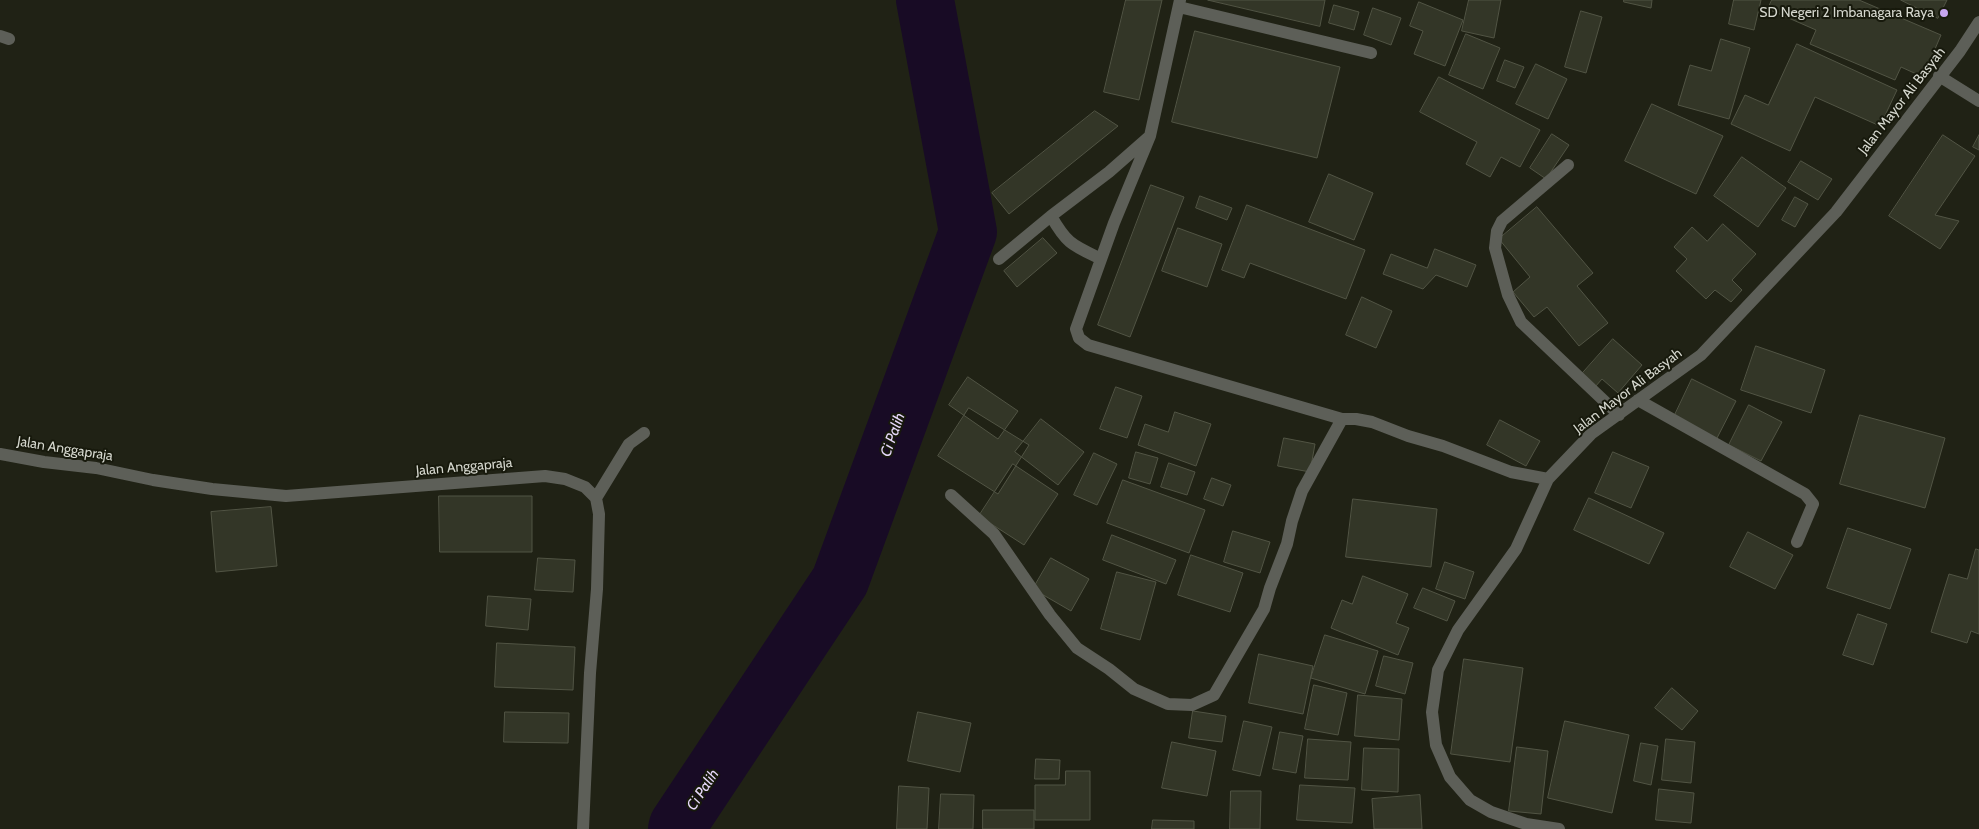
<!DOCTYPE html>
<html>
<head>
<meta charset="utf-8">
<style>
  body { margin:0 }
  canvas { display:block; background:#202215 }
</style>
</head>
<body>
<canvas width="1979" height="829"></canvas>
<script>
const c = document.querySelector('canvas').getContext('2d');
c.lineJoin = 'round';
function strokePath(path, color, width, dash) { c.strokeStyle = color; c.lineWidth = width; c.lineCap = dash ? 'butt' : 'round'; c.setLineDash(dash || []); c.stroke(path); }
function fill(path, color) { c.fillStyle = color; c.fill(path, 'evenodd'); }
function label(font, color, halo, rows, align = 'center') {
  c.font = font + ' Cabin,sans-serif'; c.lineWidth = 4; c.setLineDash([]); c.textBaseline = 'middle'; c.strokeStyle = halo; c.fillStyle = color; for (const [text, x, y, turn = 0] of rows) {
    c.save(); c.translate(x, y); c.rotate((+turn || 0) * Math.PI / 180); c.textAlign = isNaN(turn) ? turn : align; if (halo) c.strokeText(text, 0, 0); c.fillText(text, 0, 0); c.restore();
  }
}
strokePath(new Path2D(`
  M 677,829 L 678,825 L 840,581 L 968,232 L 925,0`), '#180b25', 58);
const building = new Path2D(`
  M 1126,0 L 1162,0 L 1139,100 L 1104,92 Z
  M 1208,0 L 1325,0 L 1320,26 Z
  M 1469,0 L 1501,0 L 1494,38 L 1462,31 Z
  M 1624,0 L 1652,0 L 1651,8 L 1624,2 Z
  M 1734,0 L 1761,0 L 1754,30 L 1729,24 Z
  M 1772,0 L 1859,0 L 1941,35 L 1923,77 L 1901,67 L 1895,80 L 1810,44 L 1816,30 L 1768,9 Z
  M 1901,0 L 1947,0 L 1938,18 Z
  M 1419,2 L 1463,20 L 1445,66 L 1414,54 L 1423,31 L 1410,26 Z
  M 1334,5 L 1359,12 L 1354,30 L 1329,23 Z
  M 1373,8 L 1401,18 L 1391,45 L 1364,35 Z
  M 1581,11 L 1602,17 L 1586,73 L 1565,67 Z
  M 1195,31 L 1340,67 L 1317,158 L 1172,122 Z
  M 1466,34 L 1500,48 L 1483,89 L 1449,75 Z
  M 1721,39 L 1750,48 L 1729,119 L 1678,105 L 1690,65 L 1711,71 Z
  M 1797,44 L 1897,90 L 1880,126 L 1815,97 L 1790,151 L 1731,124 L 1745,95 L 1768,105 Z
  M 1505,60 L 1524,67 L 1515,88 L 1497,81 Z
  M 1536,64 L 1567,79 L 1548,119 L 1516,104 Z
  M 1439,77 L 1540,130 L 1520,167 L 1501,157 L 1490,177 L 1466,164 L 1477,142 L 1420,112 Z
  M 1652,104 L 1723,136 L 1696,194 L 1625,161 Z
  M 1095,111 L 1118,126 L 1009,214 L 992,193 Z
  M 1552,134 L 1569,145 L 1546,179 L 1530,168 Z
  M 1943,135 L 1975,156 L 1935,215 L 1959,221 L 1940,249 L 1889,216 Z
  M 1979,135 L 1979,150 L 1973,147 Z
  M 1742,157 L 1786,188 L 1758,227 L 1714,196 Z
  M 1801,161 L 1832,179 L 1818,200 L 1788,182 Z
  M 1329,174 L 1373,193 L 1354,240 L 1309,222 Z
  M 1151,185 L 1184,197 L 1130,337 L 1098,325 Z
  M 1200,196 L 1232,208 L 1227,220 L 1196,208 Z
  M 1795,197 L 1808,204 L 1795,227 L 1782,220 Z
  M 1247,205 L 1365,250 L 1346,299 L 1250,263 L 1244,278 L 1222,270 Z
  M 1537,207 L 1593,273 L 1577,286 L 1608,323 L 1579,346 L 1547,307 L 1534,317 L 1513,292 L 1530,277 L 1499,239 Z
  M 1723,224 L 1756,254 L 1732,280 L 1742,290 L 1731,302 L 1715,290 L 1706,299 L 1676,271 L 1687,259 L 1674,247 L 1692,227 L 1707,241 Z
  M 1178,228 L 1222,244 L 1207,287 L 1162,271 Z
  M 1043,238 L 1057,253 L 1017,287 L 1004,271 Z
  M 1435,249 L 1476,265 L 1467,287 L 1436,275 L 1423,289 L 1383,274 L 1391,254 L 1427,268 Z
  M 1362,297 L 1392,311 L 1376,348 L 1346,335 Z
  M 1613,339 L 1642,365 L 1618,393 L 1602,379 L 1595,387 L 1581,375 Z
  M 1756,346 L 1825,370 L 1811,413 L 1741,390 Z
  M 968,377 L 1018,411 L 998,439 L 949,405 Z
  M 1692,379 L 1736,401 L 1716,440 L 1673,419 Z
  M 1116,387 L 1142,396 L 1127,438 L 1100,429 Z
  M 1749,405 L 1782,422 L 1761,461 L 1729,445 Z
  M 969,408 L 1029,445 L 998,494 L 938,456 Z
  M 1175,412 L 1211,424 L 1196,466 L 1138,445 L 1145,424 L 1168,432 Z
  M 1860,415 L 1945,438 L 1925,508 L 1840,484 Z
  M 1041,419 L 1084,452 L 1058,485 L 1015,452 Z
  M 1500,420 L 1540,441 L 1526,466 L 1487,445 Z
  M 1284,438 L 1315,444 L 1310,472 L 1278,466 Z
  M 1136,452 L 1158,458 L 1150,484 L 1129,478 Z
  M 1613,452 L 1649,467 L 1631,508 L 1595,493 Z
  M 1094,453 L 1117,464 L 1097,505 L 1074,495 Z
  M 1169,463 L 1195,472 L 1187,495 L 1161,487 Z
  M 1013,464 L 1058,494 L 1024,545 L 979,516 Z
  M 1212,478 L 1231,485 L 1223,506 L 1204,499 Z
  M 1123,480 L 1205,510 L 1189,553 L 1107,523 Z
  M 439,496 L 532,496 L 532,552 L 440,552 Z
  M 1589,498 L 1664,533 L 1649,564 L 1574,530 Z
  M 1353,499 L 1437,509 L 1431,567 L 1346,557 Z
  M 271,507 L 277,566 L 216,572 L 211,512 Z
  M 1848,528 L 1911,549 L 1890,609 L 1827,588 Z
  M 1233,531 L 1270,542 L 1260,573 L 1224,562 Z
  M 1748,532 L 1793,555 L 1775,589 L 1730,567 Z
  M 1112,535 L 1176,560 L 1166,584 L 1103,560 Z
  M 1976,549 L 1979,550 L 1979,634 L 1971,631 L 1967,643 L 1931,632 L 1949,574 L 1967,579 Z
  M 1191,555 L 1243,573 L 1230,612 L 1178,595 Z
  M 538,558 L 575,560 L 573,592 L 535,590 Z
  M 1051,558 L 1089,579 L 1071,611 L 1033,589 Z
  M 1445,562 L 1474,572 L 1465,599 L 1436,589 Z
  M 1117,572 L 1156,582 L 1140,640 L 1101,629 Z
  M 1363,576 L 1408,594 L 1396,623 L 1409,628 L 1398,655 L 1331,628 L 1342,600 L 1352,604 Z
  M 1423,588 L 1455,601 L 1447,621 L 1414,608 Z
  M 488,596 L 531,599 L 528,630 L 486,626 Z
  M 1858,614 L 1887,624 L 1873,665 L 1843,655 Z
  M 1325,635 L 1378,651 L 1365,694 L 1311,678 Z
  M 497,643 L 575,647 L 573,690 L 495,687 Z
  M 1259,654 L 1313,666 L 1303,714 L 1249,703 Z
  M 1384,656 L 1413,663 L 1405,694 L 1376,686 Z
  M 1464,659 L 1523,668 L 1510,762 L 1451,754 Z
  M 1314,685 L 1347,693 L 1338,735 L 1305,729 Z
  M 1672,688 L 1698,711 L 1682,730 L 1655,708 Z
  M 1358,695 L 1402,699 L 1399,740 L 1355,736 Z
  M 1193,711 L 1226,716 L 1222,742 L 1189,738 Z
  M 505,712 L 569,713 L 568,743 L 504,742 Z
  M 918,712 L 971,723 L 960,772 L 908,761 Z
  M 1244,721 L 1272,727 L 1260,776 L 1233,770 Z
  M 1565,721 L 1629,735 L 1612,813 L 1548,798 Z
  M 1280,732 L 1303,736 L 1296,773 L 1273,769 Z
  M 1308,739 L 1351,742 L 1348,780 L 1305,778 Z
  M 1666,739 L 1695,742 L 1691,783 L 1662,780 Z
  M 1172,742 L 1216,751 L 1207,796 L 1162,788 Z
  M 1641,743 L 1658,746 L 1651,785 L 1634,781 Z
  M 1517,747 L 1548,751 L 1541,814 L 1509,811 Z
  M 1364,748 L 1399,749 L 1398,792 L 1362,790 Z
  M 1036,759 L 1060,760 L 1059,779 L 1035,779 Z
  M 1066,771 L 1090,771 L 1090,820 L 1035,820 L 1035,785 L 1065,785 Z
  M 1300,785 L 1355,788 L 1352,823 L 1297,820 Z
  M 899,786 L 929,788 L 927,829 L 897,829 Z
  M 1659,789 L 1694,793 L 1691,823 L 1656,820 Z
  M 1231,791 L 1261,791 L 1260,829 L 1230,829 Z
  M 941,794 L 974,795 L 973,829 L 939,829 Z
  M 1420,795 L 1422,829 L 1374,829 L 1372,799 Z
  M 983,810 L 1034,810 L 1034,829 L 983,829 Z
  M 1153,820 L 1194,821 L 1194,829 L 1152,829 Z`);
fill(building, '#333627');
strokePath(building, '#515444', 1);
strokePath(new Path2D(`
  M 1179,7 L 1371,53
  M 0,36 L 9,39
  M 1939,76 L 1979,101
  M 1150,136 L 1114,223 L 1076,329 L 1079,338 L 1088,345 L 1342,419
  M 1568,165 L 1502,221 L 1497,231 L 1495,248 L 1508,295 L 1521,322 L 1619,415
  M 1051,216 C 1067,244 1072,245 1101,259
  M 999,259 L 1051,216 L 1109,172 L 1150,136 L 1180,0
  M 1638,400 L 1805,494 L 1813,504 L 1797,542
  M 0,454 L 44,462 L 96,468 L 153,480 L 212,489 L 286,496 L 545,476 L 565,479 L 585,487 L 596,498 L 599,514 L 597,589 L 590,673 L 583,829
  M 951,495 L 994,534 L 1050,615 L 1077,648 L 1109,669 L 1134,689 L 1168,704 L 1192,705 L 1214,695 L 1264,609 L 1270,588 L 1287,544 L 1292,521 L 1302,491 L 1342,419 L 1356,419 L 1372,422 L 1408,436 L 1443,446 L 1511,472 L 1548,479
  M 596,498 L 629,444 L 644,433
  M 1559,829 L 1526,824 L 1491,812 L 1470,800 L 1450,777 L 1436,745 L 1432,712 L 1438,670 L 1458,630 L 1516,549 L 1548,479 L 1591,434 L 1701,355 L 1836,212 L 1960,51 L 1979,22`), '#5d5f58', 12);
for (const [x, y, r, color] of [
  [1944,13,5,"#c7a6ef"]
]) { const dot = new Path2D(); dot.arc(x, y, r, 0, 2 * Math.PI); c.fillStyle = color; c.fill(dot); strokePath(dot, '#17190c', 2); }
label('14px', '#d5d7ce', '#17190c', [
  ["SD Negeri 2 Imbanagara Raya",1934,13]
], 'right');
label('14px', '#d5d7ce', '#17190c', [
  ["Jalan Mayor Ali Basyah",1902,101,-52],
  ["Jalan Mayor Ali Basyah",1628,391,-37],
  ["Jalan Anggapraja",65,449,9],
  ["Jalan Anggapraja",464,467,-5]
]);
label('italic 15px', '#e8d9fc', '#17190c', [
  ["Ci Palih",893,435,-70],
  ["Ci Palih",703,790,-57]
]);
</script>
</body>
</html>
